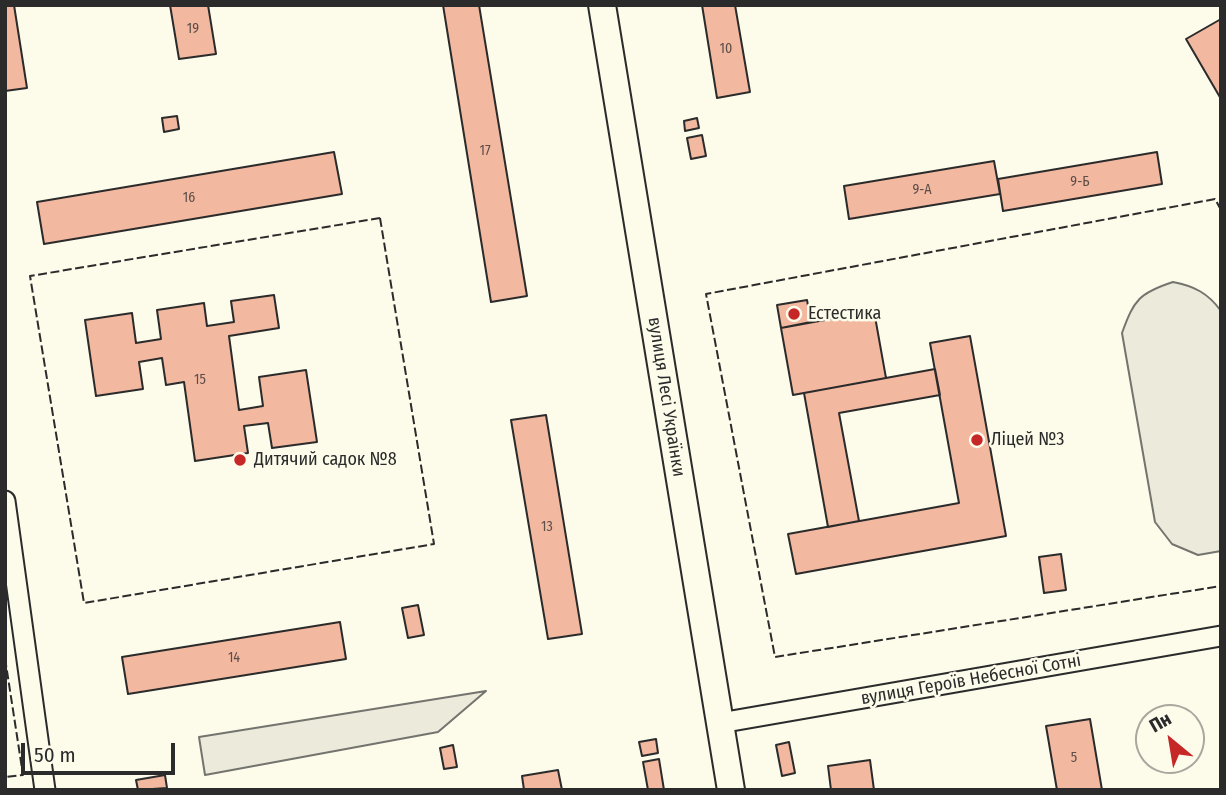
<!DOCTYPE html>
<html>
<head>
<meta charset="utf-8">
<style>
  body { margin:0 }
  #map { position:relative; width:1226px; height:795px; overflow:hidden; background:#fdfbea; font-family:"Fira Sans Condensed",sans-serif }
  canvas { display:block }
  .frame { position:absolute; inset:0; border:7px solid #2b2b2b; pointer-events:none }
  .north { position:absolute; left:1135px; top:704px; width:70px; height:70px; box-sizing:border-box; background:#fdfbea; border:2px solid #a9a89e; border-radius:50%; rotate:330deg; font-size:19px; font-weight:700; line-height:28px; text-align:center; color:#2b2b2b }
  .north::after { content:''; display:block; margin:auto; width:24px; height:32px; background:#c62828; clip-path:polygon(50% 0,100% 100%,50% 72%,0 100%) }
  .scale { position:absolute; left:21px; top:743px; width:154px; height:32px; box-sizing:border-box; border:4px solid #2b2b2b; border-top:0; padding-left:9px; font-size:21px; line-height:24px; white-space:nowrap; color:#2b2b2b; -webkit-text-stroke:5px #fdfbea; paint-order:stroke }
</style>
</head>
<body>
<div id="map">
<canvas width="1226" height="795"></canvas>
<div class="frame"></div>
<div class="north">Пн</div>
<div class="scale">50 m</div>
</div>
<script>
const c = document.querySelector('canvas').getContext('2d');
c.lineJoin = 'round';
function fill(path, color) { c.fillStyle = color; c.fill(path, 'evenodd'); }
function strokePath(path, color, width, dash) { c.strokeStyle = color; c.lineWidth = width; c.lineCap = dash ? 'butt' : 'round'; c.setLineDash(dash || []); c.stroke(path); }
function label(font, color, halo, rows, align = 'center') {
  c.font = font + ' "Fira Sans Condensed",sans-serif'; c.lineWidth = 5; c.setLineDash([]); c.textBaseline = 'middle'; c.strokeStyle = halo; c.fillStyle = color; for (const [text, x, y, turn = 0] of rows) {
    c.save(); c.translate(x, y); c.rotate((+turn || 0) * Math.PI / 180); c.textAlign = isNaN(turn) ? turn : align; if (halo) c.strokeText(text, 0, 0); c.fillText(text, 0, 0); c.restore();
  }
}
const green = new Path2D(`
  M 1173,282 C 1194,286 1208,293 1221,311 L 1221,551 L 1198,555 L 1172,544 L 1155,522 L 1122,333 C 1134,300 1139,293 1173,282 Z`);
fill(green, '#ecebdb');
strokePath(green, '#74746e', 2);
const parking = new Path2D(`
  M 486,691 L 438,732 L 205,775 L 199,737 Z`);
fill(parking, '#eceadb');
strokePath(parking, '#74746e', 2);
const building = new Path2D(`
  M 5,5 L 14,5 L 27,88 L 5,91 Z
  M 170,5 L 208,5 L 216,54 L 179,59 Z
  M 443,5 L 479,5 L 527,296 L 491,302 Z
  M 702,5 L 735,5 L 750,92 L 717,98 Z
  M 1221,19 L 1221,99 L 1186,39 Z
  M 177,116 L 179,129 L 164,132 L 162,118 Z
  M 697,118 L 699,128 L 685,131 L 684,121 Z
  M 702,135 L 706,156 L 691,159 L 687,138 Z
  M 334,152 L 342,194 L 44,244 L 37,202 Z
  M 1157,152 L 1162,184 L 1003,211 L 998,179 Z
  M 994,161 L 1000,194 L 849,219 L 844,186 Z
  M 274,295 L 279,328 L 229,336 L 239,410 L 263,406 L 259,377 L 306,370 L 317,442 L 272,448 L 268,423 L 244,426 L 248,453 L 195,461 L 184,382 L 166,385 L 162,358 L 139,362 L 143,389 L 96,396 L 85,320 L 132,313 L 136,343 L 161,339 L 157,310 L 204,303 L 207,326 L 234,322 L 231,301 Z
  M 807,300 L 811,322 L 781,328 L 777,305 Z
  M 874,311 L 886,378 L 793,395 L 781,328 Z
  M 970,336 L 1006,536 L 796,574 L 788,534 L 959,503 L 930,343 Z
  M 935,369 L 940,395 L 839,413 L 859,521 L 828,527 L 804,393 Z
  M 546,415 L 582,634 L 548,639 L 511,420 Z
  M 1061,554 L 1066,590 L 1044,593 L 1039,557 Z
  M 418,605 L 424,635 L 408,638 L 402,608 Z
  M 340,622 L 346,659 L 128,694 L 122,657 Z
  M 1090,719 L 1102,790 L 1057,790 L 1046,726 Z
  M 656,739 L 658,753 L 642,756 L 639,742 Z
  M 789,742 L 795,773 L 782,776 L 776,745 Z
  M 453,745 L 457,767 L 444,769 L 440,748 Z
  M 659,759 L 664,790 L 648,790 L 643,762 Z
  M 870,760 L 874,790 L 831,790 L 828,766 Z
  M 558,770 L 562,790 L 524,790 L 522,776 Z
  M 165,775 L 167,788 L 138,790 L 136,780 Z`);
fill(building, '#f2b8a0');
strokePath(building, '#2b2b2b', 2);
const street = new Path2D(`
  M 5,501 L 45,790
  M 720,723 L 1221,636`);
const secondary = new Path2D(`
  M 602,5 L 731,790`);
strokePath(street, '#2b2b2b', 23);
strokePath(secondary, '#2b2b2b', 30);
strokePath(street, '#fdfbea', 19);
strokePath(secondary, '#fdfbea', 26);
strokePath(new Path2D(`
  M 1221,210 L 1215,199 L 706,294 L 775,657 L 1221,586
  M 380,218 L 434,544 L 84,603 L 30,276 Z
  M 5,658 L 23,775 L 5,777`), '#2b2b2b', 2, [9, 3.5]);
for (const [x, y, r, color] of [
  [794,314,7,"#c62828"],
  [977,440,7,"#c62828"],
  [240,460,7,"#c62828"]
]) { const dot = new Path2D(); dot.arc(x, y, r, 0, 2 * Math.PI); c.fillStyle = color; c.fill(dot); strokePath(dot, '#fdfbea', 2.5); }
label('14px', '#5d4e48', null, [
  ["19",193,29],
  ["10",726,49],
  ["17",485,151],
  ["9-Б",1080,182],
  ["9-А",922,190],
  ["16",189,198],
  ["15",200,380],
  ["13",547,527],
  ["14",234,658],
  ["5",1074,758]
]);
label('18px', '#2b2b2b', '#fdfbea', [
  ["Естестика",808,314],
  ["Ліцей №3",991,440],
  ["Дитячий садок №8",254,460]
], 'left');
label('18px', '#2b2b2b', '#fdfbea', [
  ["вулиця Лесі Українки",666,397,81],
  ["вулиця Героїв Небесної Сотні",971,680,-10]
]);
</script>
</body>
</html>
